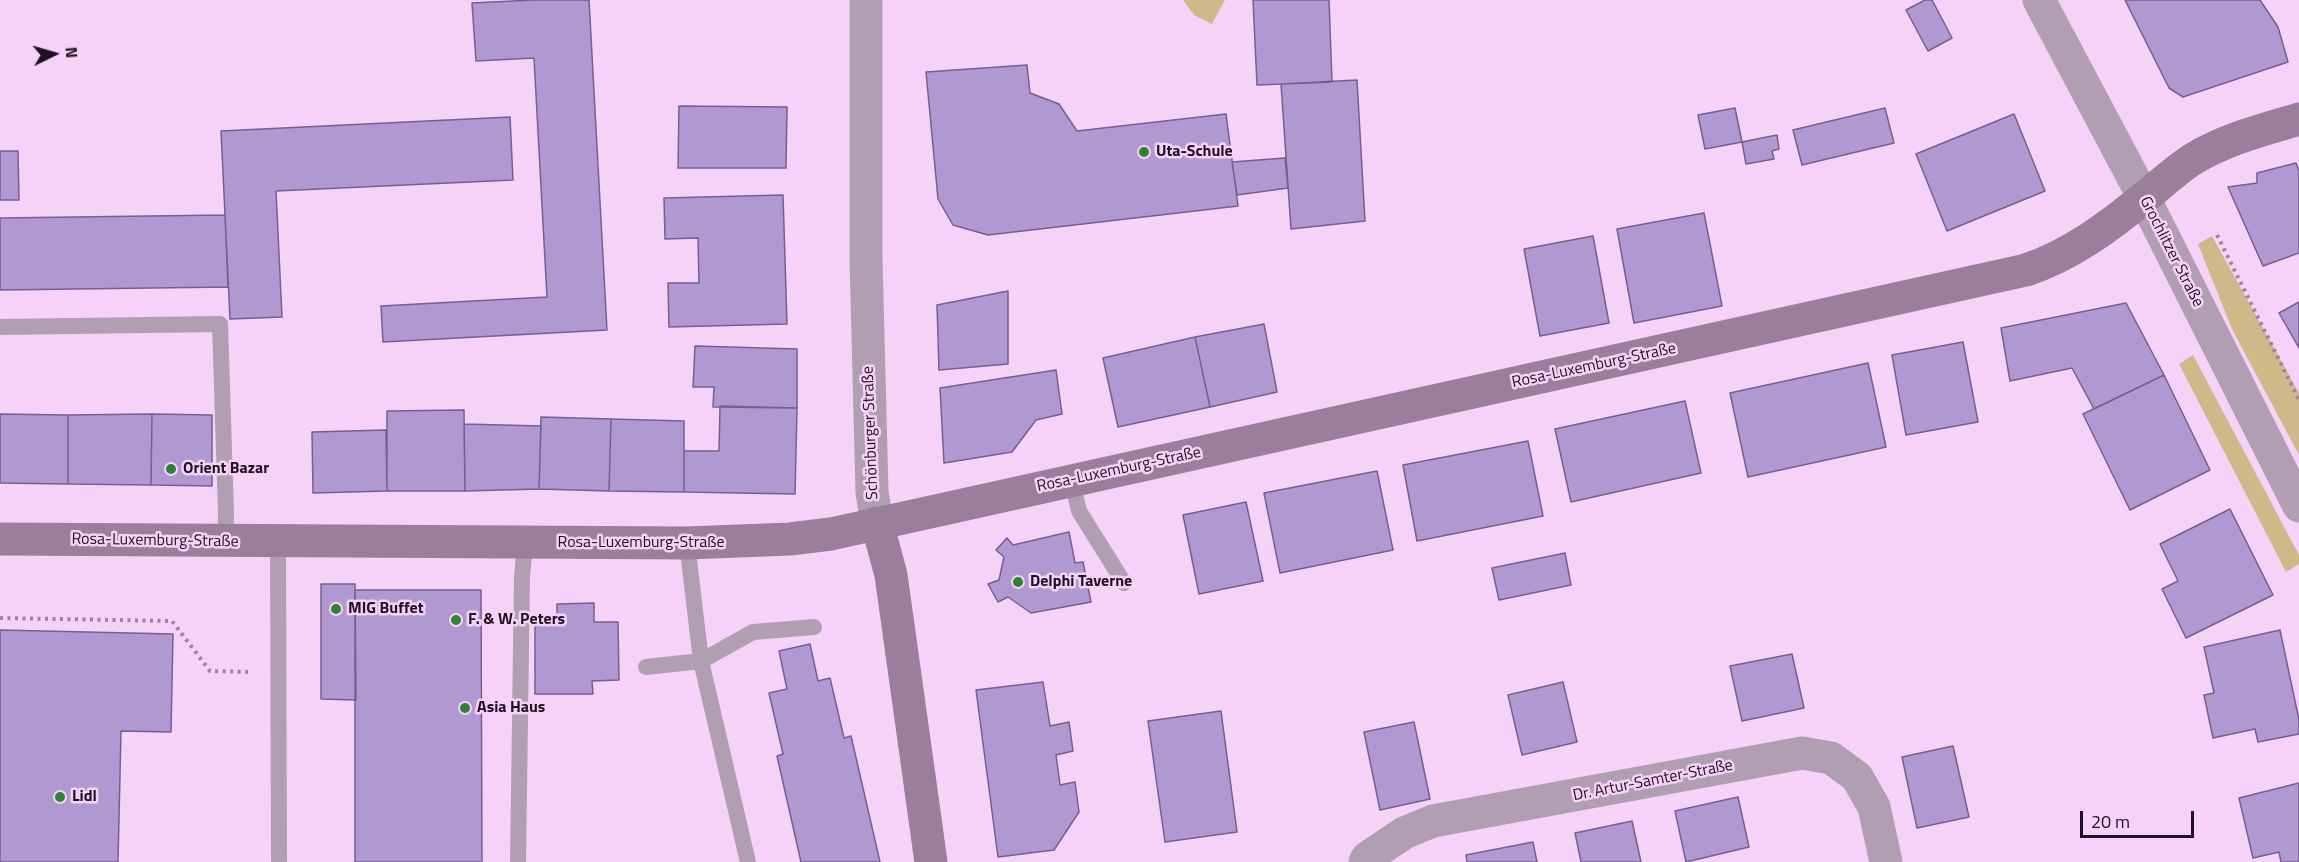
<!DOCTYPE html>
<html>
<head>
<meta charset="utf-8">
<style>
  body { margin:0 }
  #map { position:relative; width:2299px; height:862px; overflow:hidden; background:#f6d2f9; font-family:"Titillium Web",sans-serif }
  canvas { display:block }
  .north { position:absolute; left:24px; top:24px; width:60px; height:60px; -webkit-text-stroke:4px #f6d2f9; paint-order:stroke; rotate:85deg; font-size:16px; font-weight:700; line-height:24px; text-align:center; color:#201021 }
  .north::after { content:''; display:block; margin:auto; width:21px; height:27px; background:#201021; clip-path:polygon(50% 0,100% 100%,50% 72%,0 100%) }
  .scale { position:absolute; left:2080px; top:811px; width:114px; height:27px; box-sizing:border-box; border:3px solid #201021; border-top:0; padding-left:8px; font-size:18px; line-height:21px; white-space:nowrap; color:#201021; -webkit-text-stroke:4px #f6d2f9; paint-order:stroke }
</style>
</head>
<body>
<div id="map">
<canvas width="2299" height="862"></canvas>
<div class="north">N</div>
<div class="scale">20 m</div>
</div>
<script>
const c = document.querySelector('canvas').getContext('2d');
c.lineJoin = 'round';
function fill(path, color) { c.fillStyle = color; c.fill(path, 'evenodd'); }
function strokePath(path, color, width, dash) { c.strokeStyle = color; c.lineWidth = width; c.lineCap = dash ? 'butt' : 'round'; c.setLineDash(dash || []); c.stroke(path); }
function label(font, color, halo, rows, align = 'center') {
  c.font = font + ' "Titillium Web",sans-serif'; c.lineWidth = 5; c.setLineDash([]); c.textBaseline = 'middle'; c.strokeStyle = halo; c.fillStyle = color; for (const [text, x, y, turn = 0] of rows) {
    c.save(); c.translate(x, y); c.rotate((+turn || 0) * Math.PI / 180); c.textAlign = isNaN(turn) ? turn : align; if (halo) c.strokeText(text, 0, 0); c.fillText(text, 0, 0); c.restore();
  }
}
fill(new Path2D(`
  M 1183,0 L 1225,0 L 1212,24 L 1194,15 Z
  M 2212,236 L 2299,393 L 2299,455 L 2232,329 L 2198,244 Z
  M 2193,355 L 2299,555 L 2299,564 L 2286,572 L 2179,364 Z`), '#d0b889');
const building = new Path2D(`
  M 533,0 L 589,0 L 607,330 L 383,342 L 381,306 L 547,297 L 534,58 L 476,61 L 472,3 Z
  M 1253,0 L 1329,0 L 1332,82 L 1257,85 Z
  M 1925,0 L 1932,0 L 1952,38 L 1928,51 L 1906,10 Z
  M 2125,0 L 2260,0 L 2278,27 L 2288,62 L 2183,97 L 2169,88 Z
  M 1027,65 L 1030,93 L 1059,104 L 1077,131 L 1226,114 L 1238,206 L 988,235 L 953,225 L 938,199 L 926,72 Z
  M 1357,80 L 1365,221 L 1291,229 L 1281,84 Z
  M 679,106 L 787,107 L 786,168 L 678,168 Z
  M 1735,108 L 1742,142 L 1705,149 L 1698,115 Z
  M 1885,108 L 1894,143 L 1802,165 L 1793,130 Z
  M 2014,114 L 2045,191 L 1947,231 L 1916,154 Z
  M 510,117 L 513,180 L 276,191 L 282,317 L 230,319 L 221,131 Z
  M 1777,135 L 1779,149 L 1772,151 L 1774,159 L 1746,164 L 1742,142 Z
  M 0,151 L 18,151 L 19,200 L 0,200 Z
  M 1285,158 L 1288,188 L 1237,195 L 1232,162 Z
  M 2296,163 L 2299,171 L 2299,253 L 2263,266 L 2228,187 L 2257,183 L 2257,173 Z
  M 783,195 L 787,324 L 669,327 L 668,283 L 699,283 L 698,238 L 665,239 L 664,198 Z
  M 1704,213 L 1722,306 L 1634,323 L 1617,229 Z
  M 225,215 L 228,287 L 0,290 L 0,218 Z
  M 1593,236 L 1609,323 L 1540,336 L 1524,249 Z
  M 1008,291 L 1008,364 L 939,370 L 937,305 Z
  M 2299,302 L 2299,348 L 2279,313 Z
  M 2126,303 L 2164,375 L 2094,409 L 2072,368 L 2010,381 L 2001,328 Z
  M 1264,324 L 1277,392 L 1210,407 L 1195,337 Z
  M 1195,337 L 1210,407 L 1118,427 L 1103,358 Z
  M 1963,342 L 1978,422 L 1906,435 L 1892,355 Z
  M 695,346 L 797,349 L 797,408 L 713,407 L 714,387 L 693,387 Z
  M 1868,363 L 1886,447 L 1748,477 L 1730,393 Z
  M 1056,370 L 1062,414 L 1036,420 L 1012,452 L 944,463 L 940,388 Z
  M 2164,375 L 2210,470 L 2130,510 L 2083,414 Z
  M 1685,401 L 1701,473 L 1571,502 L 1555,429 Z
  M 720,406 L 797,408 L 795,494 L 684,492 L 684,451 L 719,451 Z
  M 464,410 L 465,491 L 387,491 L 387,411 Z
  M 0,414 L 68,415 L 68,484 L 0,483 Z
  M 152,414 L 212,415 L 212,486 L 151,485 Z
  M 152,414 L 151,485 L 68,484 L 68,415 Z
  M 541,417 L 611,419 L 609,491 L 539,489 Z
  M 611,419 L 684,421 L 684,492 L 609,491 Z
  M 464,424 L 541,426 L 539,489 L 465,491 Z
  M 386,430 L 387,491 L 313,493 L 312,432 Z
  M 1528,441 L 1543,516 L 1417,541 L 1403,465 Z
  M 1377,471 L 1393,550 L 1280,573 L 1264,493 Z
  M 1246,502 L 1263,581 L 1199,594 L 1183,515 Z
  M 2230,509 L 2273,595 L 2186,638 L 2162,589 L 2178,581 L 2160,544 Z
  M 1069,532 L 1075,563 L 1083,562 L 1091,602 L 1031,613 L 1008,597 L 998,602 L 988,584 L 999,580 L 1004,557 L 996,550 L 1007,538 L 1013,545 Z
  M 1565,553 L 1571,585 L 1499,600 L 1492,568 Z
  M 321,584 L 355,584 L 356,700 L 321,699 Z
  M 355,590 L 481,590 L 482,862 L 355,862 Z
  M 594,603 L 594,622 L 618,622 L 619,680 L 592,681 L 593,694 L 535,694 L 535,617 L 557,617 L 557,604 Z
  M 0,630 L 173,634 L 171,732 L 121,731 L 118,862 L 0,862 Z
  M 2280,630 L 2299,720 L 2299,734 L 2258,742 L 2255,729 L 2213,738 L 2204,695 L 2214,693 L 2204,647 Z
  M 810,644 L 818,681 L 830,678 L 844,738 L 851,736 L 880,862 L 801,862 L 777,756 L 783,754 L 769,693 L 787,689 L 779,651 Z
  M 1792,654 L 1804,708 L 1742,721 L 1730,666 Z
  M 1043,682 L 1050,726 L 1069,722 L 1073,751 L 1056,755 L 1060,785 L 1075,782 L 1079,812 L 1054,850 L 998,857 L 976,690 Z
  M 1563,682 L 1577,742 L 1522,755 L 1508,695 Z
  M 1221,711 L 1237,832 L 1165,842 L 1148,721 Z
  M 1414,722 L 1430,799 L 1380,810 L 1364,732 Z
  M 1953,746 L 1969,817 L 1917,828 L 1902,757 Z
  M 2299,783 L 2299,862 L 2281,862 L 2279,852 L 2253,858 L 2239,798 Z
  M 1738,797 L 1749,847 L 1686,862 L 1675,811 Z
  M 1632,821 L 1641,862 L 1581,862 L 1575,833 Z
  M 1533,842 L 1537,862 L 1467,862 L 1466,855 Z`);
fill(building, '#b099d0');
strokePath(building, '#755f92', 1.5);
strokePath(new Path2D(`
  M 2217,235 L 2299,400
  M 0,618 L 172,621 L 210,671 L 251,672`), '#9e82a0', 4, [3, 4.5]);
strokePath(new Path2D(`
  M 0,327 L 220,324 L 226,514 L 225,542
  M 1072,481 L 1079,511 L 1124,583
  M 278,542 L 279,862
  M 687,543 L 701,661 L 748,862
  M 646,667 L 701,661 L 753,632 L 814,627
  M 518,862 L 522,577 L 525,543`), '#b19eb3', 16);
strokePath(new Path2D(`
  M 866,0 L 866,259 L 872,492 L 877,523
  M 2039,0 L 2144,198 L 2299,506
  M 1365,862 L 1367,858 L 1404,833 L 1433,821 L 1802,753 L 1831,758 L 1857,777 L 1874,807 L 1886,862`), '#b19eb3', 33);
strokePath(new Path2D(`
  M 877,523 L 891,575 L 931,862
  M 0,539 L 687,543 L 790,539 L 831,534 L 2026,270 C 2071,255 2110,226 2146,196 C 2161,184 2176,170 2193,159 C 2226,139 2262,130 2299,119`), '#9a7e9c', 33);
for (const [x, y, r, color] of [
  [1144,152,6,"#2e8330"],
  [171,469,6,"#2e8330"],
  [1018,582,6,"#2e8330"],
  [336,609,6,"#2e8330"],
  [456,620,6,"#2e8330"],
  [465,708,6,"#2e8330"],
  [60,797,6,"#2e8330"]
]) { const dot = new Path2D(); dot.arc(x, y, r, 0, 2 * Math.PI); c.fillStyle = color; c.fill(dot); strokePath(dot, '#f6d2f9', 2); }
label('bold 16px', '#201021', '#f6d2f9', [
  ["Uta-Schule",1156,152],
  ["Orient Bazar",183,469],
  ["Delphi Taverne",1030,582],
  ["MIG Buffet",348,609],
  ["F. & W. Peters",468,620],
  ["Asia Haus",477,708],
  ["Lidl",72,797]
], 'left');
label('16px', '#201021', '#f6d2f9', [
  ["Grochlitzer Straße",2171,252,63],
  ["Rosa-Luxemburg-Straße",1594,366,-12],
  ["Schönburger Straße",871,433,-92],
  ["Rosa-Luxemburg-Straße",1119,470,-12],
  ["Rosa-Luxemburg-Straße",155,541,1],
  ["Rosa-Luxemburg-Straße",641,543],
  ["Dr. Artur-Samter-Straße",1653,781,-11]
]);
</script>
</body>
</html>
